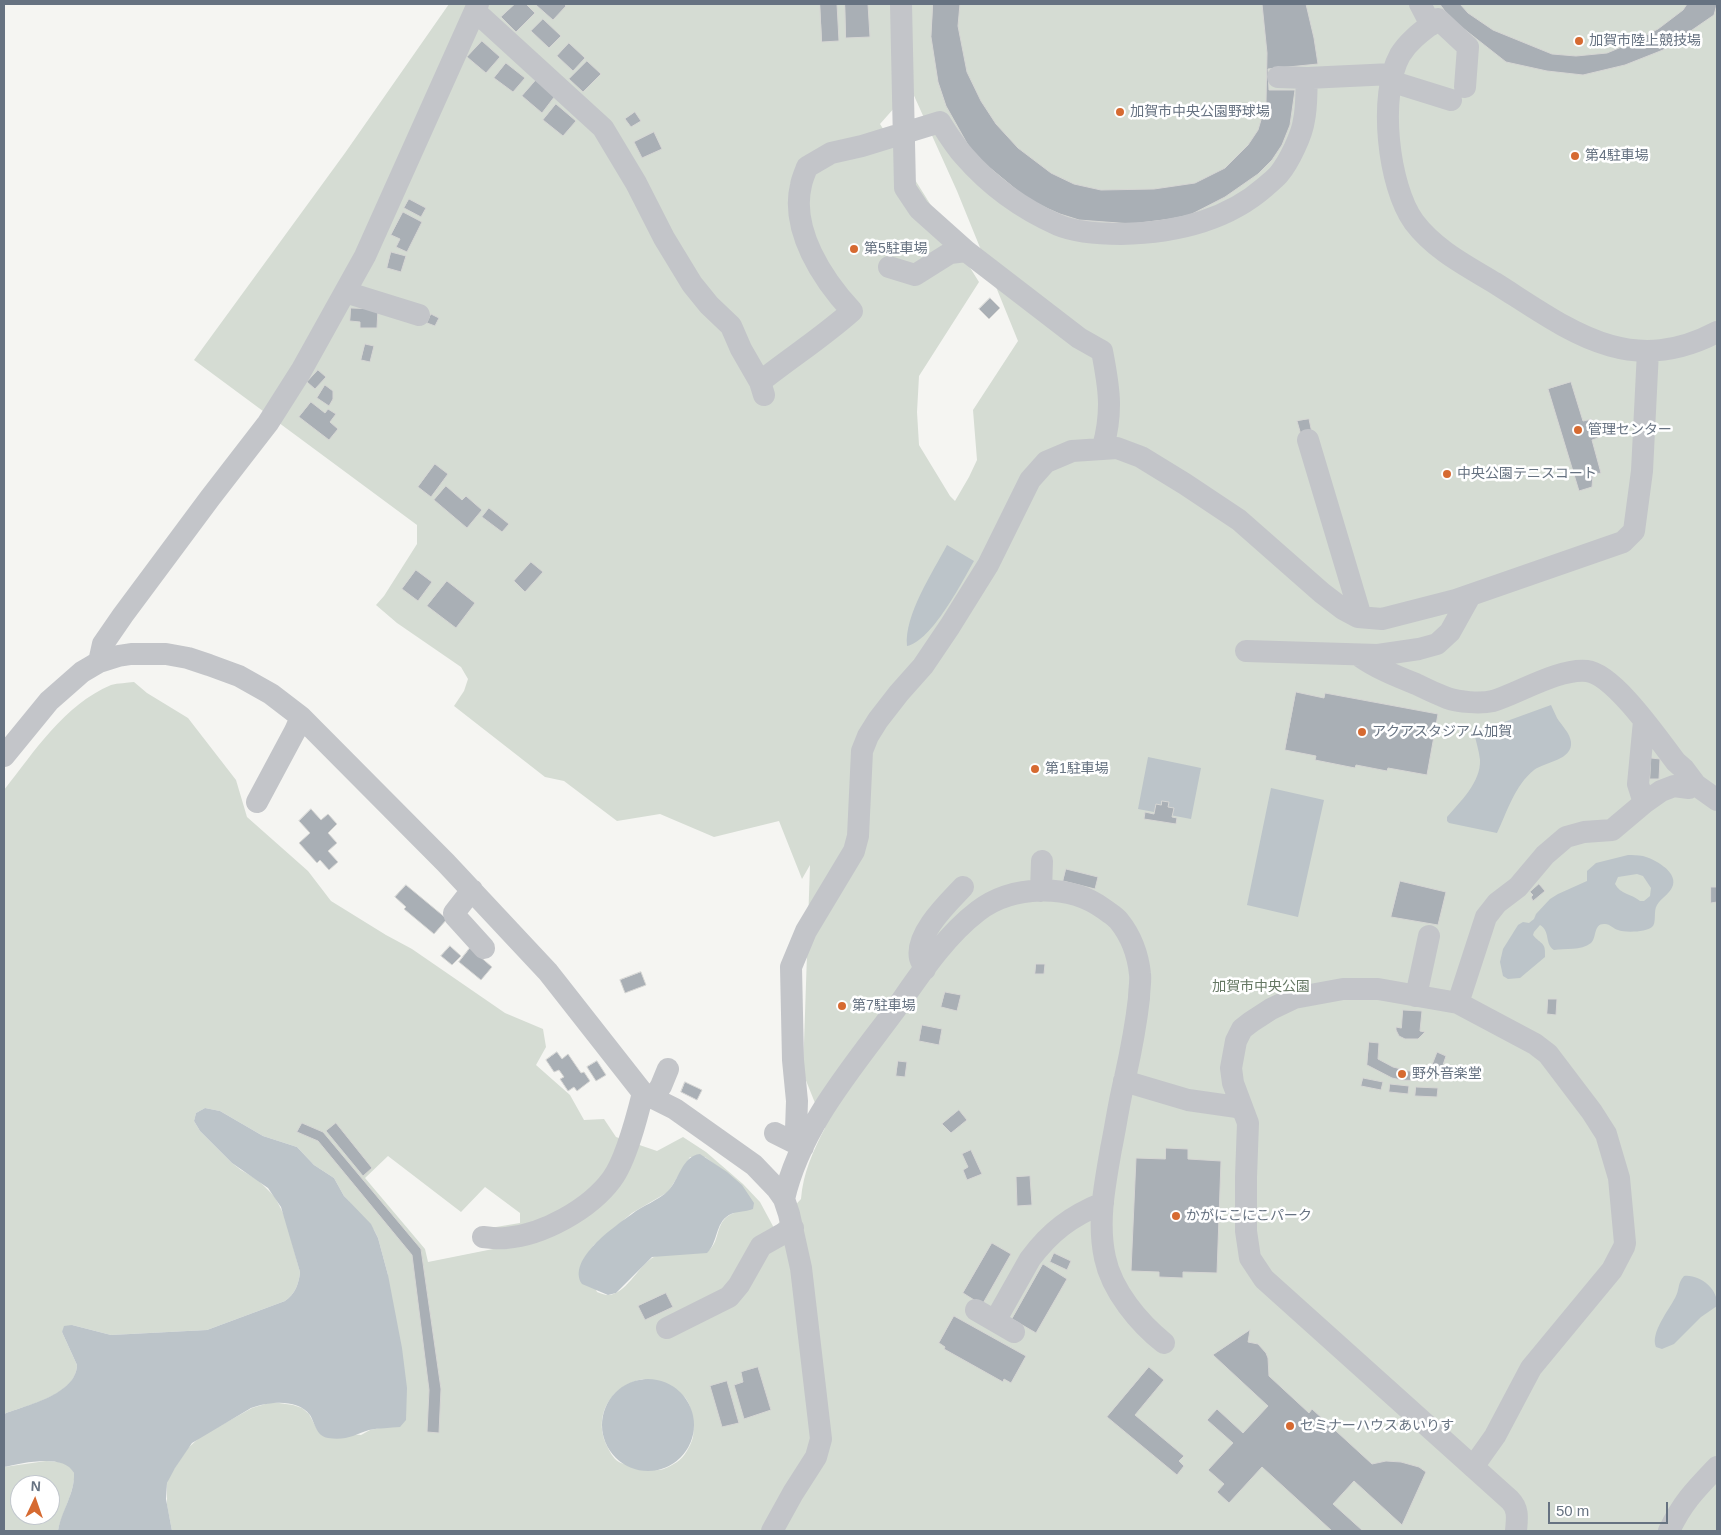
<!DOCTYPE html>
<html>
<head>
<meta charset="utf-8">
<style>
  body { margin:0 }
  #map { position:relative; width:1721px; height:1535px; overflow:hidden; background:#f5f5f2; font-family:Helvetica,sans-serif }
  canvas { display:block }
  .frame { position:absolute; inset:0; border:5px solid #667281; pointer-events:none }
  .north { position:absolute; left:10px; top:1475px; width:50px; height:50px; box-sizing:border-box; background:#fff; border:1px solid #c2c7cd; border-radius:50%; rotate:3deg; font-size:14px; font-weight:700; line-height:20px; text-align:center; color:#667281 }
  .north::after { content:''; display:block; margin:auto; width:18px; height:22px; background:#d66a31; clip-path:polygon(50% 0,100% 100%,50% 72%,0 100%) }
  .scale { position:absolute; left:1548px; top:1502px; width:120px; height:22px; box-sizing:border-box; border:2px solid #667281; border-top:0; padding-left:6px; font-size:15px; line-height:18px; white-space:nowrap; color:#667281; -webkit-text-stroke:4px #fff; paint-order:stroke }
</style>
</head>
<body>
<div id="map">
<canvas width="1721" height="1535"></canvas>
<div class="frame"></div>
<div class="north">N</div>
<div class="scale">50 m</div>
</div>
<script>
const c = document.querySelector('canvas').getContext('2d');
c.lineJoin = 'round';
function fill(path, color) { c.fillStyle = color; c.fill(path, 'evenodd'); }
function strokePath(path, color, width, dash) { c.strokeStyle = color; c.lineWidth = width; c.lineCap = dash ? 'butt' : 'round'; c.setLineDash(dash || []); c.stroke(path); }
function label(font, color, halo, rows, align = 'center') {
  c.font = font + ' Helvetica,"Noto Sans JP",sans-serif'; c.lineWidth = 5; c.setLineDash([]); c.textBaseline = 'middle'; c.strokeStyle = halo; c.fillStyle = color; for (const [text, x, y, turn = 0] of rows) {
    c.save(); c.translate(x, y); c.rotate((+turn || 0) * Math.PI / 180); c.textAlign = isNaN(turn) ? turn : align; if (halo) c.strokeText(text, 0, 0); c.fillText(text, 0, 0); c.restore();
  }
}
fill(new Path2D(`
  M 449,4 L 1717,4 L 1717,1531 L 172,1531 L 167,1505 L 167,1483 L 168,1478 L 187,1449 L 200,1437 L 252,1408 L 272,1402 L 293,1405 L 302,1408 L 309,1414 L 318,1431 L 361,1435 L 370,1430 L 380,1428 L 388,1275 L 378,1238 L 374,1230 L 344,1196 L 334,1178 L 314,1165 L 297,1147 L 263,1136 L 220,1111 L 205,1108 L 196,1113 L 194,1121 L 200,1131 L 232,1163 L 241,1170 L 258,1180 L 275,1197 L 285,1217 L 300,1272 C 299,1284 295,1294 285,1301 L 207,1330 L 111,1335 L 72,1325 L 62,1332 L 77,1365 C 76,1396 26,1405 4,1414 L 4,790 C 34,752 64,705 111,685 C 118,683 127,683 134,682 L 147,693 L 188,718 L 236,780 L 247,817 L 308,871 L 331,901 L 386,935 L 412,949 L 505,1013 L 543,1029 L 546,1047 L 536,1065 L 570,1095 L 584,1120 L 604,1119 L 616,1137 L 657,1151 L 683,1137 L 706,1152 L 743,1184 L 760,1202 L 774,1228 L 801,1199 C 803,1173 813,1151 825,1128 L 803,1073 L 810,865 L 802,879 L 779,821 L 714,837 L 660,814 L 617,821 L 564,781 L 545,777 L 454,706 L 464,691 L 468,679 L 461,667 L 397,623 L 376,605 L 384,596 L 417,544 L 417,525 L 194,360 L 345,153 ZM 911,89 L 957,191 L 1018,341 L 973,410 L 977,460 L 969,477 L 955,501 L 950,496 L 919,445 L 917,412 L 919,376 L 979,282 L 880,124 ZM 388,1156 L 461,1212 L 485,1187 L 520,1213 L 520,1223 L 490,1228 L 493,1249 L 428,1262 L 425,1249 L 365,1178 ZM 690,1157 L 705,1157 L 734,1179 L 734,1213 C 714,1220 721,1241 709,1250 C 700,1257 664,1250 652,1258 C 638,1267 625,1295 608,1295 C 605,1295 600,1293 597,1292 L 583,1260 L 594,1245 L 632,1213 L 668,1192 ZM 643,1379 C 655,1384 670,1388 682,1395 C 692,1401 695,1426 693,1437 C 691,1445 684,1458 677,1462 C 660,1473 656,1471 638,1467 C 632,1465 624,1465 619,1462 C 613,1459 609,1450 606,1444 C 593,1414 612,1385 643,1379 Z
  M 46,1461 C 54,1462 66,1461 72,1468 C 81,1480 60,1516 58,1531 L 4,1531 L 4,1467 ZM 20,1485 L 50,1485 L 50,1515 L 20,1515 Z`), '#d5dcd3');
fill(new Path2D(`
  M 947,545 L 974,561 C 962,582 932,641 907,646 C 904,615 933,572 947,545 Z
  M 1551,705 C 1553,709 1555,714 1557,718 C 1562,726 1570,733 1571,742 C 1573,760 1545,762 1534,770 C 1515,785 1507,812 1497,833 L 1449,823 L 1447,821 L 1447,817 C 1460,802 1481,782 1480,760 C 1479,751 1476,741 1474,733 Z
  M 1148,757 L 1201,768 L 1191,819 L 1138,809 Z
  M 1271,788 L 1324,800 L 1298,917 L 1247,905 Z
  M 1628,855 C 1632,855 1638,855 1643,856 C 1654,859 1677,871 1673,885 C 1671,893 1661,898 1657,905 C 1653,911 1657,923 1652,927 C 1647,932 1625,933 1618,930 C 1614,929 1610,924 1605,924 C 1593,923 1597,938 1591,943 C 1581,951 1565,948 1554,950 C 1544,943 1551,932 1540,925 L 1534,932 L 1533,935 C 1541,945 1546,941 1545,957 L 1520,978 L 1508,979 L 1503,976 L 1500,962 L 1503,949 L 1518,925 L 1523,922 L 1529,923 L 1534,919 L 1536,914 L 1550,899 L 1558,894 L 1587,881 L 1587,871 L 1596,863 ZM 1637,874 L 1643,876 L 1651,888 L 1650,896 L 1644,901 L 1640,901 C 1632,894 1620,894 1615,884 L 1618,877 Z
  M 205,1108 L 220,1111 L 263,1136 L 297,1147 L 314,1165 L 334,1178 L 344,1196 L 371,1224 L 378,1238 L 388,1275 L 402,1348 L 407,1388 L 406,1420 L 400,1427 C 390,1428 379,1428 369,1430 C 354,1435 346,1441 328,1438 C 316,1436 315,1423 310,1415 C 297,1398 268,1402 251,1408 L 192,1443 L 175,1468 L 167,1483 L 166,1499 L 172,1531 L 58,1531 C 61,1511 75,1494 74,1473 C 64,1453 22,1463 4,1467 L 4,1414 C 26,1405 76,1395 77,1365 L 62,1332 L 64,1326 L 72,1325 L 111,1335 L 207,1330 L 285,1301 C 295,1294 299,1284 300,1272 L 281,1207 L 268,1188 L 232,1163 L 200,1131 L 194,1121 L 196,1113 Z
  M 700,1154 L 727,1172 L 742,1185 L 754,1203 L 753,1209 C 745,1212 736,1211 729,1215 C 715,1223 718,1243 707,1253 L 652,1257 L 616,1293 L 608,1295 L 582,1284 C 566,1260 615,1226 632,1214 C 642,1206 659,1200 668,1191 C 679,1180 682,1156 700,1154 Z
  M 1684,1276 C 1699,1274 1719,1289 1717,1306 L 1701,1317 L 1674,1344 L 1662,1349 L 1656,1347 C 1650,1333 1669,1310 1675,1298 C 1680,1289 1677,1284 1684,1276 Z
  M602 1425a46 46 0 1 1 92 0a46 46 0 1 1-92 0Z`), '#bcc4c9');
const building = new Path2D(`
  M 515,4 L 526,4 L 535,13 L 516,32 L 501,17 Z
  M 537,4 L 564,4 L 566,6 L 553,20 L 536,5 Z
  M 820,4 L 837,4 L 839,41 L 822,42 Z
  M 845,4 L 868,4 L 870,37 L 846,38 Z
  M 933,4 L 960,4 L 958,26 L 967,72 L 981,101 L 996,124 L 1018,148 L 1051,173 L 1074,184 L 1101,190 L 1154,189 L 1195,183 L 1225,168 L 1248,145 L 1258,130 L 1266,103 L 1267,53 L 1262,4 L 1306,4 L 1314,38 L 1318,64 L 1268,69 L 1269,90 L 1295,90 L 1290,125 L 1282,145 L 1272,160 L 1258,174 L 1225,197 L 1190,215 L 1171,219 L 1132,224 L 1079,220 L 1060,214 L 1030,201 L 973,154 L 946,106 L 938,82 L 931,37 Z
  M 1440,4 L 1460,4 L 1468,13 L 1493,30 L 1552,54 L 1576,56 L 1607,53 L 1631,43 L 1658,29 L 1683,10 L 1687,4 L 1717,4 L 1714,15 L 1663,50 L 1625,65 L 1583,75 L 1547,71 L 1506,62 L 1450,18 Z
  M 543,19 L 561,36 L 549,48 L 531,31 Z
  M 482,41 L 500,57 L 486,73 L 467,57 Z
  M 569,43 L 585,58 L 573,71 L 557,56 Z
  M 587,61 L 601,74 L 583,92 L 569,79 Z
  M 506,63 L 525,78 L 513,92 L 494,78 Z
  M 536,80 L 555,96 L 542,113 L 522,96 Z
  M 556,104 L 576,121 L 563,136 L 543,120 Z
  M 635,112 L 641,121 L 631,127 L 625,119 Z
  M 654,132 L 662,149 L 642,158 L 634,142 Z
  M 409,199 L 426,208 L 421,217 L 404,208 Z
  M 403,212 L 422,222 L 407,252 L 396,247 L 400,239 L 391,235 Z
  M 391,252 L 406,256 L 401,272 L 387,268 Z
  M 990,298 L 1000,308 L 989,319 L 979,309 Z
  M 351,308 L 378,309 L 377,328 L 360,328 L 360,322 L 350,321 Z
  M 431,314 L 439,318 L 435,326 L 427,323 Z
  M 365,344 L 374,346 L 370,362 L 361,360 Z
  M 318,370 L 326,377 L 315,389 L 307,382 Z
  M 1571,382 L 1583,421 L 1592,419 L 1598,438 L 1592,440 L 1601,473 L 1593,475 L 1592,487 L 1579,491 L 1548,389 Z
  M 325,385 L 333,391 L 333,399 L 329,406 L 317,398 Z
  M 311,402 L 325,413 L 328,409 L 336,414 L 330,422 L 338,429 L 329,440 L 299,417 Z
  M 1309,419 L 1312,433 L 1301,435 L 1297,421 Z
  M 435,464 L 448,474 L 431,497 L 418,487 Z
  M 446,486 L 462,500 L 466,496 L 482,510 L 467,528 L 434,500 Z
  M 489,508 L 509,524 L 502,532 L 482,517 Z
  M 531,562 L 543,572 L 525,592 L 514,581 Z
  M 416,570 L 432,582 L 418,601 L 402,589 Z
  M 447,581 L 475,603 L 456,628 L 427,606 Z
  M 1296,692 L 1324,698 L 1325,693 L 1438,714 L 1427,775 L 1388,768 L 1387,771 L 1356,765 L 1355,768 L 1315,760 L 1316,756 L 1285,750 Z
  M 1651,758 L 1660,759 L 1659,779 L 1650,779 Z
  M 1162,801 L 1169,802 L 1168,807 L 1174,808 L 1172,817 L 1177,818 L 1176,824 L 1144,819 L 1145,812 L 1154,814 L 1156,804 L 1161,805 Z
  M 311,809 L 321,820 L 328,814 L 337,824 L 328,833 L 337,843 L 328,851 L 338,862 L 329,870 L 320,860 L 317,863 L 299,843 L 310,833 L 299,821 Z
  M 1066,869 L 1098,877 L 1095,889 L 1063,881 Z
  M 1400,881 L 1446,892 L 1438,925 L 1391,917 Z
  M 1539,884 L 1545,891 L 1533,901 L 1531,897 L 1533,895 L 1530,892 Z
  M 406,885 L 447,919 L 434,934 L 404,909 L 406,907 L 395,897 Z
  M 1711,887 L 1717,887 L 1717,902 L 1711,903 Z
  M 450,946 L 461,956 L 452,965 L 441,956 Z
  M 470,948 L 492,967 L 481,980 L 459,962 Z
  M 1036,964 L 1045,964 L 1044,974 L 1035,974 Z
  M 641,972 L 646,985 L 625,993 L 620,980 Z
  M 945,992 L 961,995 L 957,1011 L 941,1007 Z
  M 1548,999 L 1557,999 L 1556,1015 L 1547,1014 Z
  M 1403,1010 L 1422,1011 L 1420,1031 L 1425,1032 L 1418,1039 L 1405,1039 L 1399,1036 L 1396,1030 L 1396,1027 L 1401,1028 Z
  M 922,1025 L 942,1029 L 939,1045 L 919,1041 Z
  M 1369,1042 L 1379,1043 L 1378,1059 L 1393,1067 L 1409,1071 L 1420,1071 L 1430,1070 L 1437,1052 L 1446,1056 L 1439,1077 L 1426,1081 L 1401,1080 L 1392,1078 L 1367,1065 Z
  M 557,1052 L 562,1059 L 568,1054 L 581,1073 L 584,1072 L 590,1081 L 577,1091 L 574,1087 L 568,1091 L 560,1079 L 564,1077 L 559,1070 L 554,1072 L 546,1060 Z
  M 597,1061 L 606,1075 L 596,1081 L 587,1067 Z
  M 898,1061 L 907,1062 L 905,1077 L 896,1076 Z
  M 1363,1078 L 1383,1082 L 1381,1090 L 1361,1086 Z
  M 685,1082 L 702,1090 L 697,1100 L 681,1092 Z
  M 1390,1084 L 1409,1086 L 1408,1094 L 1389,1092 Z
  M 1416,1087 L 1438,1088 L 1437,1097 L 1415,1096 Z
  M 959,1110 L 967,1120 L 951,1133 L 942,1124 Z
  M 302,1123 L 323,1132 L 421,1249 L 441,1389 L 439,1433 L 427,1432 L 429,1390 L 412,1255 L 318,1141 L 297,1132 Z
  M 336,1123 L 372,1168 L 363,1176 L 326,1131 Z
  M 1166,1148 L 1188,1149 L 1188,1159 L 1221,1161 L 1217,1273 L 1183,1272 L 1183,1278 L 1159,1277 L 1159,1272 L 1131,1271 L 1136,1158 L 1165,1159 Z
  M 971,1150 L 982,1174 L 967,1180 L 963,1170 L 968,1167 L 962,1154 Z
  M 1030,1176 L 1032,1205 L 1017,1206 L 1016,1177 Z
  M 992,1243 L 1011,1254 L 982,1305 L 963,1293 Z
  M 1054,1253 L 1071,1261 L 1067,1270 L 1050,1262 Z
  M 1043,1264 L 1067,1279 L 1036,1333 L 1012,1319 Z
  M 666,1293 L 673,1307 L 645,1320 L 638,1306 Z
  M 954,1316 L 1026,1356 L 1011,1383 L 1004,1379 L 1003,1382 L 944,1349 L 945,1347 L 939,1343 Z
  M 1250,1330 L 1248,1342 L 1258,1344 L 1266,1353 L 1268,1358 L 1269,1376 L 1309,1413 L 1312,1409 L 1372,1464 L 1386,1461 L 1401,1462 L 1419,1467 L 1426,1472 L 1402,1525 L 1354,1481 L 1333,1504 L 1363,1531 L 1332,1531 L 1262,1467 L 1229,1503 L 1217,1492 L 1224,1484 L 1208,1470 L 1233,1443 L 1207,1420 L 1217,1409 L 1243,1433 L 1268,1406 L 1213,1355 Z
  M 758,1367 L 771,1410 L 744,1419 L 734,1385 L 743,1382 L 741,1372 Z
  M 1149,1367 L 1164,1380 L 1135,1415 L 1184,1456 L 1179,1461 L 1184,1466 L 1177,1475 L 1107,1417 Z
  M 727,1381 L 739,1423 L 722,1427 L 710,1386 Z`);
fill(building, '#a9afb5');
strokePath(building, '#d6d6d4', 1);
strokePath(new Path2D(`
  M 901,4 L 905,188 L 919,209 L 966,251 L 1079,338 L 1102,351 C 1109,387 1113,411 1103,447
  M 1420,4 L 1431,25
  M 476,12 L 603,128 L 636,183 L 664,238 L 692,284 L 709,305 L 731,326 L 741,349 L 760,382 L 764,395
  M 1278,77 L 1307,78 L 1392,74
  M 1390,81 L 1451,100
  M 1465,87 L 1468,47 L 1438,19 C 1424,30 1409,40 1400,55 C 1378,95 1388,186 1414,222 C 1435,250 1467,266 1495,283 C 1568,329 1628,379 1717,332
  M 889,267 L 915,275 L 950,253 L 966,251
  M 345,292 L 419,315
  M 760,382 C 790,358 823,337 852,311 C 823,280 790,230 801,185 C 802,179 805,173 807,167 L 831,153 L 862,146 L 940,122 C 947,133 955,146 964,156 C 990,186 1022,209 1058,225 C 1077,233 1100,234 1121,234 C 1173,233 1225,222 1265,187 C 1269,183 1275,179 1279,174 C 1289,162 1302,135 1304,120 C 1307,106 1306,92 1307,78
  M 1308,440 L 1361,617
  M 1246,651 L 1378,655 L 1419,649 L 1437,644 L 1450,632 L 1470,596
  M 1358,655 C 1376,668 1396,676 1416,684 C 1426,689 1437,694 1447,698 C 1459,702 1480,704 1493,701 C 1519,693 1559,668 1587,671 C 1614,674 1659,740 1676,762 L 1684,769 L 1696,785 L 1717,800
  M 99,662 L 103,644 L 123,615 L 210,498 L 268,423 L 301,371 L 365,256 L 478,4
  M 1644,721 L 1638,784 L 1644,803
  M 4,756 L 49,701 L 82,672 L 99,662 L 118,656 L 131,654 L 166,654 L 188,658 L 209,665 L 239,676 L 271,694 L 301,717 L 446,863 L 548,972 L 643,1093 L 675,1109 L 754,1165 L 777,1189 L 784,1199 L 789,1214 L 801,1268 L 821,1439 L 816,1457 L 793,1493 L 772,1531
  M 257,802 L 295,731 L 301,717
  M 472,890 L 454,913 L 455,916 L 484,948
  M 1041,891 L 1042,861
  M 925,969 C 924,965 921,962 920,958 C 915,934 948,903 963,887
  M 1416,996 L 1429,936
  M 1458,1003 L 1486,917 L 1497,903 L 1518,887 L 1545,855 L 1566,837 L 1584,832 L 1612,830 L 1644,803 L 1661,791 L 1674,786 L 1689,788
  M 1124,1081 L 1188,1100 L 1237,1107 L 1242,1110
  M 653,1098 L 661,1086 L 668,1069
  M 775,1133 L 803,1147 L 796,1130 L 797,1101 L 793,1060 L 791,967 L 806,931 L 854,851 L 858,836 L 862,751 L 868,736 L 878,720 L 899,693 L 923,666 L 950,626 L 988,565 L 1030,480 L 1046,462 L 1072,451 L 1117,448 L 1141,457 L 1185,484 L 1239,520 L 1322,593 L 1343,609 L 1358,617 L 1382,619 L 1456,600 L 1623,542 L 1634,531 L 1642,471 L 1648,351
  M 784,1199 C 800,1128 852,1068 895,1010 C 919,976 944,937 978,911 C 1012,885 1069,883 1104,909 C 1109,913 1115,916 1119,921 C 1131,936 1138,955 1140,974 C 1141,981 1139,990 1139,998 C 1136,1025 1131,1051 1125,1078 C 1119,1101 1116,1125 1111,1149 C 1105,1184 1097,1222 1105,1258 C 1112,1291 1139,1323 1164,1343
  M 483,1237 C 491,1238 499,1239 506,1238 C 543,1235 590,1209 612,1179 C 626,1160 637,1117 643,1093
  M 976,1310 L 1014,1332
  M 995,1321 L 1030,1259 C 1050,1232 1071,1216 1103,1203
  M 667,1328 L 729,1297 L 739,1285 L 761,1246 L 793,1228
  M 1473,1467 L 1495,1436 L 1531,1368 L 1612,1270 L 1624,1247 L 1625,1243 L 1619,1178 L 1606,1134 L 1592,1112 L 1548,1054 L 1535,1044 L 1458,1003 L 1378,989 L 1343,989 L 1294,998 L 1271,1009 L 1251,1022 L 1242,1029 L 1236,1041 L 1231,1068 L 1233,1083 L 1248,1123 L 1246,1177 L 1246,1231 L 1250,1258 L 1264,1279 L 1510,1500 C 1519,1509 1517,1519 1516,1531
  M 1669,1531 C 1682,1503 1696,1489 1717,1467`), '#c3c5c9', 22);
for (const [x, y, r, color] of [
  [1579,41,5,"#d66a31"],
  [1120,112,5,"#d66a31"],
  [1575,156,5,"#d66a31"],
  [854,249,5,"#d66a31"],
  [1578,430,5,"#d66a31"],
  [1447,474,5,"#d66a31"],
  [1362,732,5,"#d66a31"],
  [1035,769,5,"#d66a31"],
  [842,1006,5,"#d66a31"],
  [1402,1074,5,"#d66a31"],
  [1176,1216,5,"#d66a31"],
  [1290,1426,5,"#d66a31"]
]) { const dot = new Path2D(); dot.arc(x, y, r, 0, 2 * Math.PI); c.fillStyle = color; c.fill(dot); strokePath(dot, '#fff', 2); }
label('14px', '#667281', '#fff', [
  ["加賀市陸上競技場",1589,41],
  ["加賀市中央公園野球場",1130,112],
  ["第4駐車場",1585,156],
  ["第5駐車場",864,249],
  ["管理センター",1588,430],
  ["中央公園テニスコート",1457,474],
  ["アクアスタジアム加賀",1372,732],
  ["第1駐車場",1045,769],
  ["第7駐車場",852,1006],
  ["野外音楽堂",1412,1074],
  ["かがにこにこパーク",1186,1216],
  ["セミナーハウスあいりす",1300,1426]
], 'left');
label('14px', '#667864', '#fff', [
  ["加賀市中央公園",1261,987]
]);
</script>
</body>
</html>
